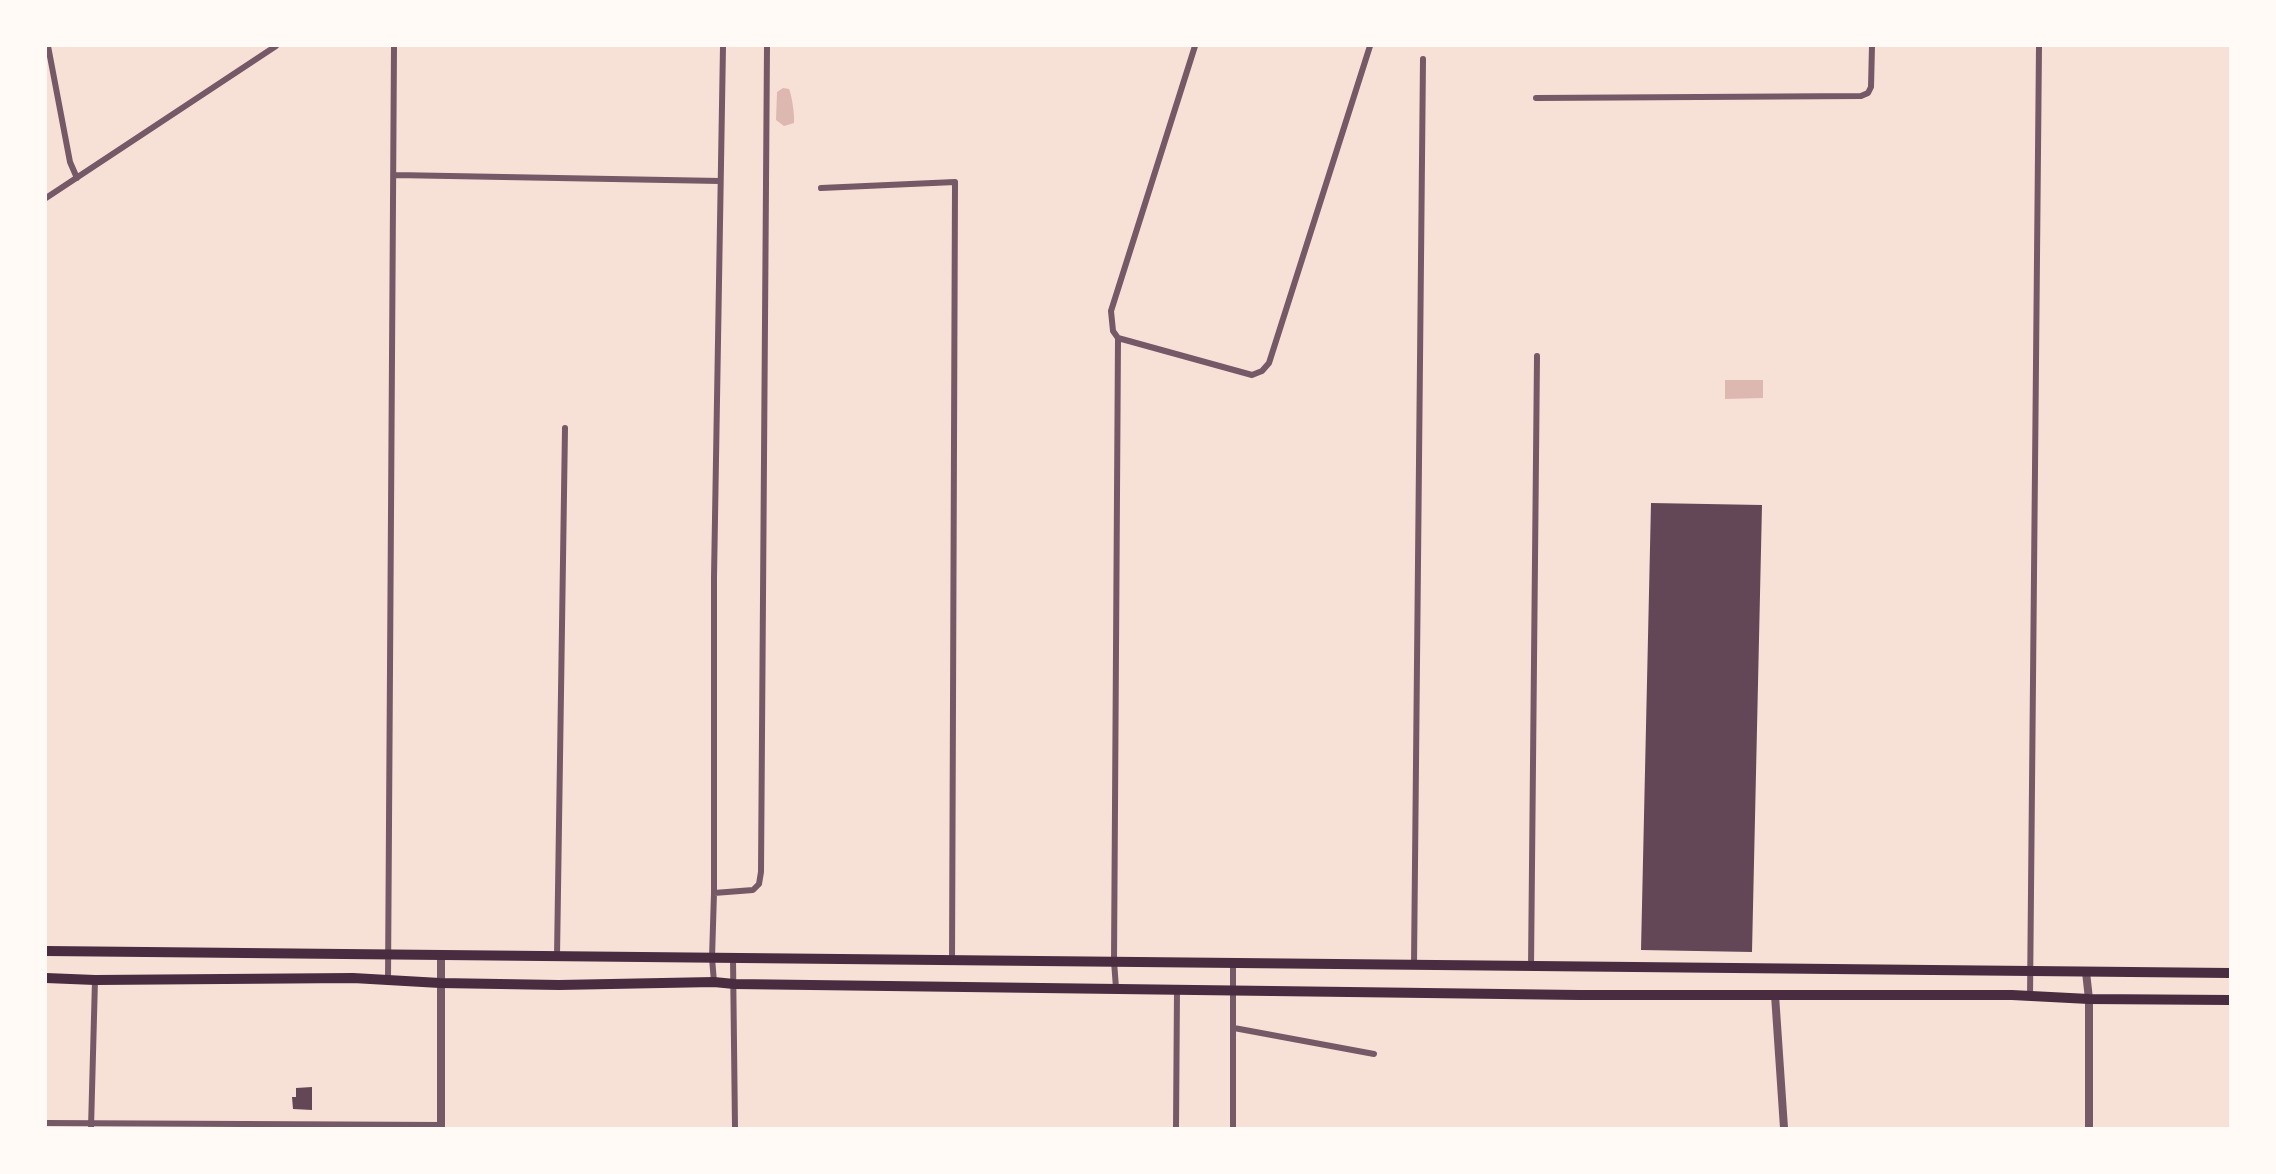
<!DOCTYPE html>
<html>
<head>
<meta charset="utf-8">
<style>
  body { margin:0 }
  #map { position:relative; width:2276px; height:1174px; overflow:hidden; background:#f7e1d7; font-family:Lato,sans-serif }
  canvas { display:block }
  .frame { position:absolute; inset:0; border:47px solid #fffaf5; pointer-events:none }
</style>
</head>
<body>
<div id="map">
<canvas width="2276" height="1174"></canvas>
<div class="frame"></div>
</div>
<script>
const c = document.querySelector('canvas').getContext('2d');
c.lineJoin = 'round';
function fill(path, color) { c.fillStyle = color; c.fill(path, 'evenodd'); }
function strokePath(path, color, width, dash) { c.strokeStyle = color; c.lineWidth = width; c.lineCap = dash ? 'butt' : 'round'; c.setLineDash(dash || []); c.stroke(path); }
fill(new Path2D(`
  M 783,88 L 789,89 C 792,95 795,118 794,123 L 784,126 L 776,120 L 777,92 Z
  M 1725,380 L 1763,380 L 1763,398 L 1725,399 Z`), '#dcb8b0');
fill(new Path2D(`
  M 1651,503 L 1762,505 L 1752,952 L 1641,950 Z
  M 312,1087 L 312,1110 L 293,1109 L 292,1097 L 296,1097 L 296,1088 Z`), '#644757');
strokePath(new Path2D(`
  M 48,46 L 70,162 L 77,178
  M 1536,98 L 1861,96 L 1868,93 L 1871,87 L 1872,46
  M 395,175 L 720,181
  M 821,188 L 955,182 L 952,960
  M 46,198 L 276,46
  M 1118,338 L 1252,375 L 1262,371 L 1269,363 L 1370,46
  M 714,893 L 753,890 L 759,884 L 761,872 L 767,46
  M 557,956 L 565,428
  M 733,959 L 735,1128
  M 1414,965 L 1423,59
  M 1531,967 L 1537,356
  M 388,979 L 394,46
  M 714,982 L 712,958 L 714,893 L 714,577 L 723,46
  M 1116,988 L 1114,961 L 1118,338 L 1113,331 L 1111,311 L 1195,46
  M 2030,996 L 2039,46
  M 1234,1028 L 1374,1054
  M 46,1123 L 442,1125
  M 91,1128 L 95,980
  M 1176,1128 L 1177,990
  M 1233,1128 L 1233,962`), '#755966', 6);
strokePath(new Path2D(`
  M 441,954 L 441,1128
  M 2086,972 L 2089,999 L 2089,1128
  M 1775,995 L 1784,1128`), '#755966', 8);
strokePath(new Path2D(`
  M 46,951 L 2230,973
  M 46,978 L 95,980 L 353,978 L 440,983 L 559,985 L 714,982 L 734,984 L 1579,995 L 2012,995 L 2089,999 L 2230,1000`), '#4a2c40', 10);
</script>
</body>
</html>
